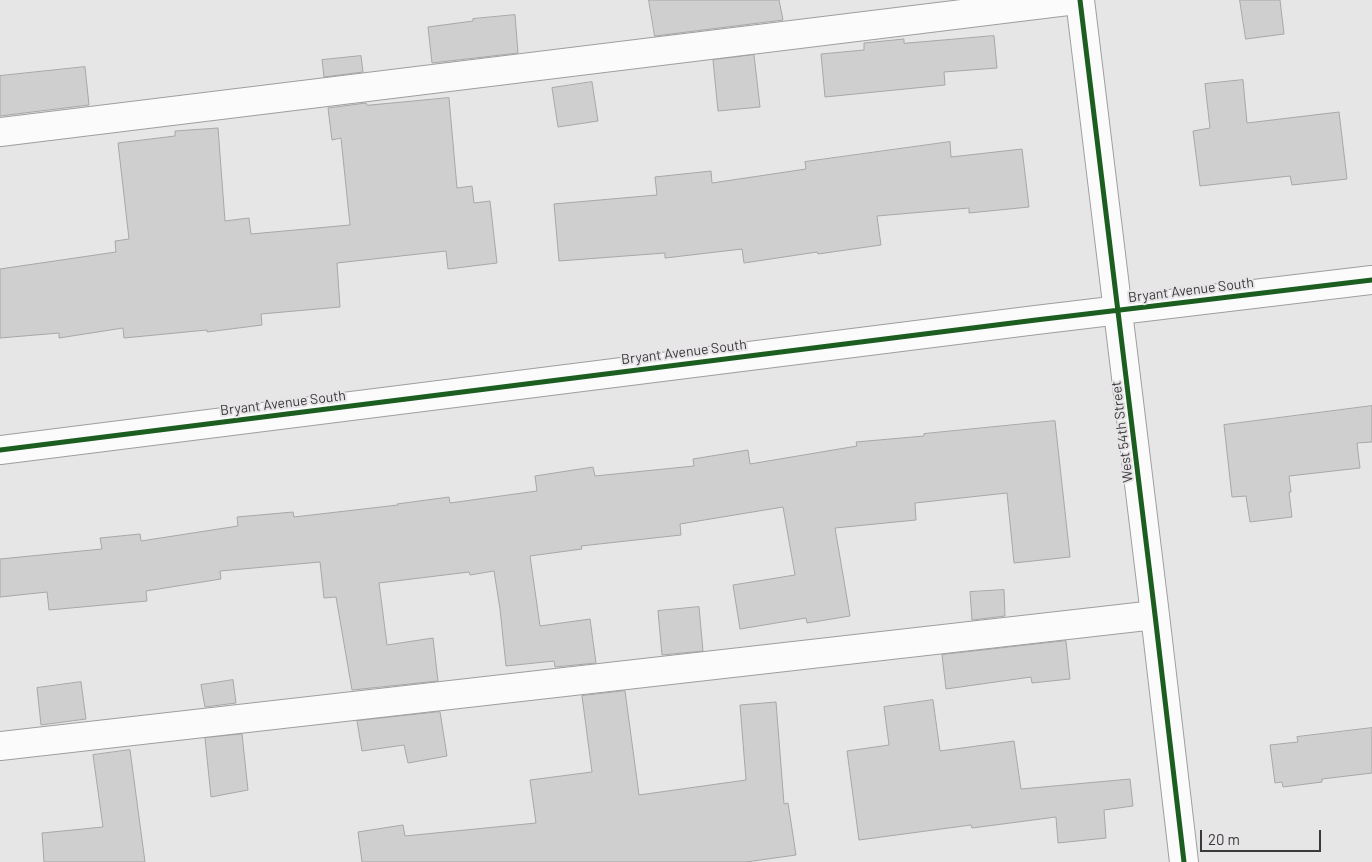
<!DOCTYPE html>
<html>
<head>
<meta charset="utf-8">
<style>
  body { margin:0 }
  #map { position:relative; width:1372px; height:862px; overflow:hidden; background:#e7e6e7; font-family:Barlow,sans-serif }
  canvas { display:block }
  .scale { position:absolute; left:1200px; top:830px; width:121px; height:22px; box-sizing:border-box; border:2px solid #3b3a3b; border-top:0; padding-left:6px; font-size:15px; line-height:18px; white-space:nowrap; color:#3b3a3b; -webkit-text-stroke:4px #e8e5e8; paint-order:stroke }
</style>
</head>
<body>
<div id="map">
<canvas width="1372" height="862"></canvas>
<div class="scale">20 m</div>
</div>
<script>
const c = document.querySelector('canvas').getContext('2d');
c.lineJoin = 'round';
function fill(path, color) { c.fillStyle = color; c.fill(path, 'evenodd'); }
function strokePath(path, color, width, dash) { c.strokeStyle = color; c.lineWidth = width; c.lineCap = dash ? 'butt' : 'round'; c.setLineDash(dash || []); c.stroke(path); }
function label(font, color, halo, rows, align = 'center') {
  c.font = font + ' Barlow,sans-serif'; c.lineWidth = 4; c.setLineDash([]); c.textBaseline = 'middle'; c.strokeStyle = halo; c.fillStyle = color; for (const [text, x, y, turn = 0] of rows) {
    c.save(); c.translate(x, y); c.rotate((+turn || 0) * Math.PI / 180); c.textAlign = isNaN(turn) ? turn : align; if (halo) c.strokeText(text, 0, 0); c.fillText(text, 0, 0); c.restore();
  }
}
const building = new Path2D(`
  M 649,0 L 779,0 L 783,20 L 655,36 Z
  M 1240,0 L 1280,0 L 1284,34 L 1246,39 Z
  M 515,15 L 518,53 L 432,63 L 428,27 L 473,21 L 473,19 Z
  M 994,36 L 997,68 L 944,72 L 945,85 L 825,97 L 821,54 L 864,50 L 864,43 L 904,39 L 904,43 Z
  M 754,55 L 760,107 L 718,111 L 713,60 Z
  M 361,56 L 363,72 L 324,77 L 322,60 Z
  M 85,67 L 89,105 L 0,116 L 0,76 Z
  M 1243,80 L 1247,123 L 1339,112 L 1347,179 L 1292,185 L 1290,176 L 1200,186 L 1193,131 L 1210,128 L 1205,84 Z
  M 592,82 L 598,121 L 558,127 L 552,88 Z
  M 449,98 L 457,188 L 472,186 L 474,203 L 490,201 L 497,263 L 448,269 L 446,251 L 337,263 L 340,307 L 261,314 L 262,325 L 207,332 L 207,330 L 124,338 L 123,328 L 59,338 L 59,333 L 0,338 L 0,269 L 116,252 L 115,241 L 129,239 L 118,143 L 175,136 L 175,131 L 218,128 L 225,221 L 249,218 L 251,234 L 350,225 L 341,138 L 332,140 L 328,108 L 366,103 L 367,105 Z
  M 950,142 L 951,157 L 1022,149 L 1029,207 L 969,213 L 969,208 L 877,216 L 881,245 L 818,254 L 817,252 L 744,263 L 742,249 L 665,258 L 665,253 L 559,261 L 554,204 L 657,195 L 655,177 L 711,171 L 712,183 L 806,169 L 805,162 Z
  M 1372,406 L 1372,442 L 1357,443 L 1360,468 L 1289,476 L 1291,492 L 1289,492 L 1292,517 L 1250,522 L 1246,496 L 1232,497 L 1224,425 Z
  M 1055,421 L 1070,557 L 1014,563 L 1007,493 L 915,503 L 916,520 L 835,528 L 850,616 L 807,623 L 806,618 L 740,629 L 733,585 L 795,575 L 783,507 L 680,524 L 681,535 L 581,546 L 582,549 L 530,556 L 540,626 L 590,619 L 596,663 L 555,667 L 554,661 L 506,666 L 500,609 L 494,571 L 470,575 L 469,572 L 379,583 L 387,645 L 433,638 L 438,681 L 352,690 L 336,597 L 324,598 L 320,562 L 220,571 L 221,579 L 146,591 L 147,601 L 49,610 L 47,592 L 0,597 L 0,559 L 102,549 L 100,538 L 140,534 L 141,541 L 238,526 L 237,517 L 293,512 L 294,517 L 398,505 L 397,504 L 449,497 L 450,503 L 537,491 L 535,476 L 593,467 L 595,476 L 694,466 L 693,459 L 748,450 L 750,464 L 857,446 L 856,442 L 924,436 L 924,434 Z
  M 1004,590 L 1005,616 L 972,620 L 970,592 Z
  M 699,607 L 703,651 L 662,655 L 658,611 Z
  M 1066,641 L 1070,679 L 1032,683 L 1031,677 L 946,689 L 942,655 Z
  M 233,680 L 236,703 L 205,707 L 201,685 Z
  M 81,682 L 86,719 L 41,725 L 37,688 Z
  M 625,691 L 639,795 L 746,780 L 740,705 L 776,702 L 784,804 L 788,803 L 796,855 L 746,862 L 362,862 L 358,832 L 403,825 L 405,836 L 536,823 L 530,780 L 592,772 L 582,696 Z
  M 933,700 L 940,751 L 1014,741 L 1021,789 L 1130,779 L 1133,806 L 1104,810 L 1106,838 L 1058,843 L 1056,817 L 972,828 L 971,825 L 859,840 L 847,751 L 889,745 L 884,707 Z
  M 440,712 L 447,756 L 408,763 L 404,745 L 362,751 L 357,721 Z
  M 1372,728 L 1372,773 L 1322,779 L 1322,782 L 1283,787 L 1282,782 L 1275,783 L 1270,745 L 1298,742 L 1297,737 Z
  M 241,734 L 242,734 L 248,790 L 211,797 L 205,738 Z
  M 130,750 L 145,862 L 44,862 L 42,833 L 103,827 L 93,755 Z`);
fill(building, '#d0cfcf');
strokePath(building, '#a8a7a7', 1);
const minor = new Path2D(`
  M 1080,0 L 1155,615 L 1184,862
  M 0,132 L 1076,0
  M 0,450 L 1036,320 L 1372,280
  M 0,746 L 1155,615`);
strokePath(minor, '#9f9e9f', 30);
strokePath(minor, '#fbfbfb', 28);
strokePath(new Path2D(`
  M 1080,0 L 1155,615 L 1184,862
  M 0,450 L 1036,320 L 1372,280`), '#1b5e20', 5);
label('14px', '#3b3a3b', '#e8e5e8', [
  ["Bryant Avenue South",1191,290,-7],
  ["Bryant Avenue South",684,352,-7],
  ["Bryant Avenue South",283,403,-7],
  ["West 54th Street",1122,432,-97]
]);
</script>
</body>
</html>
